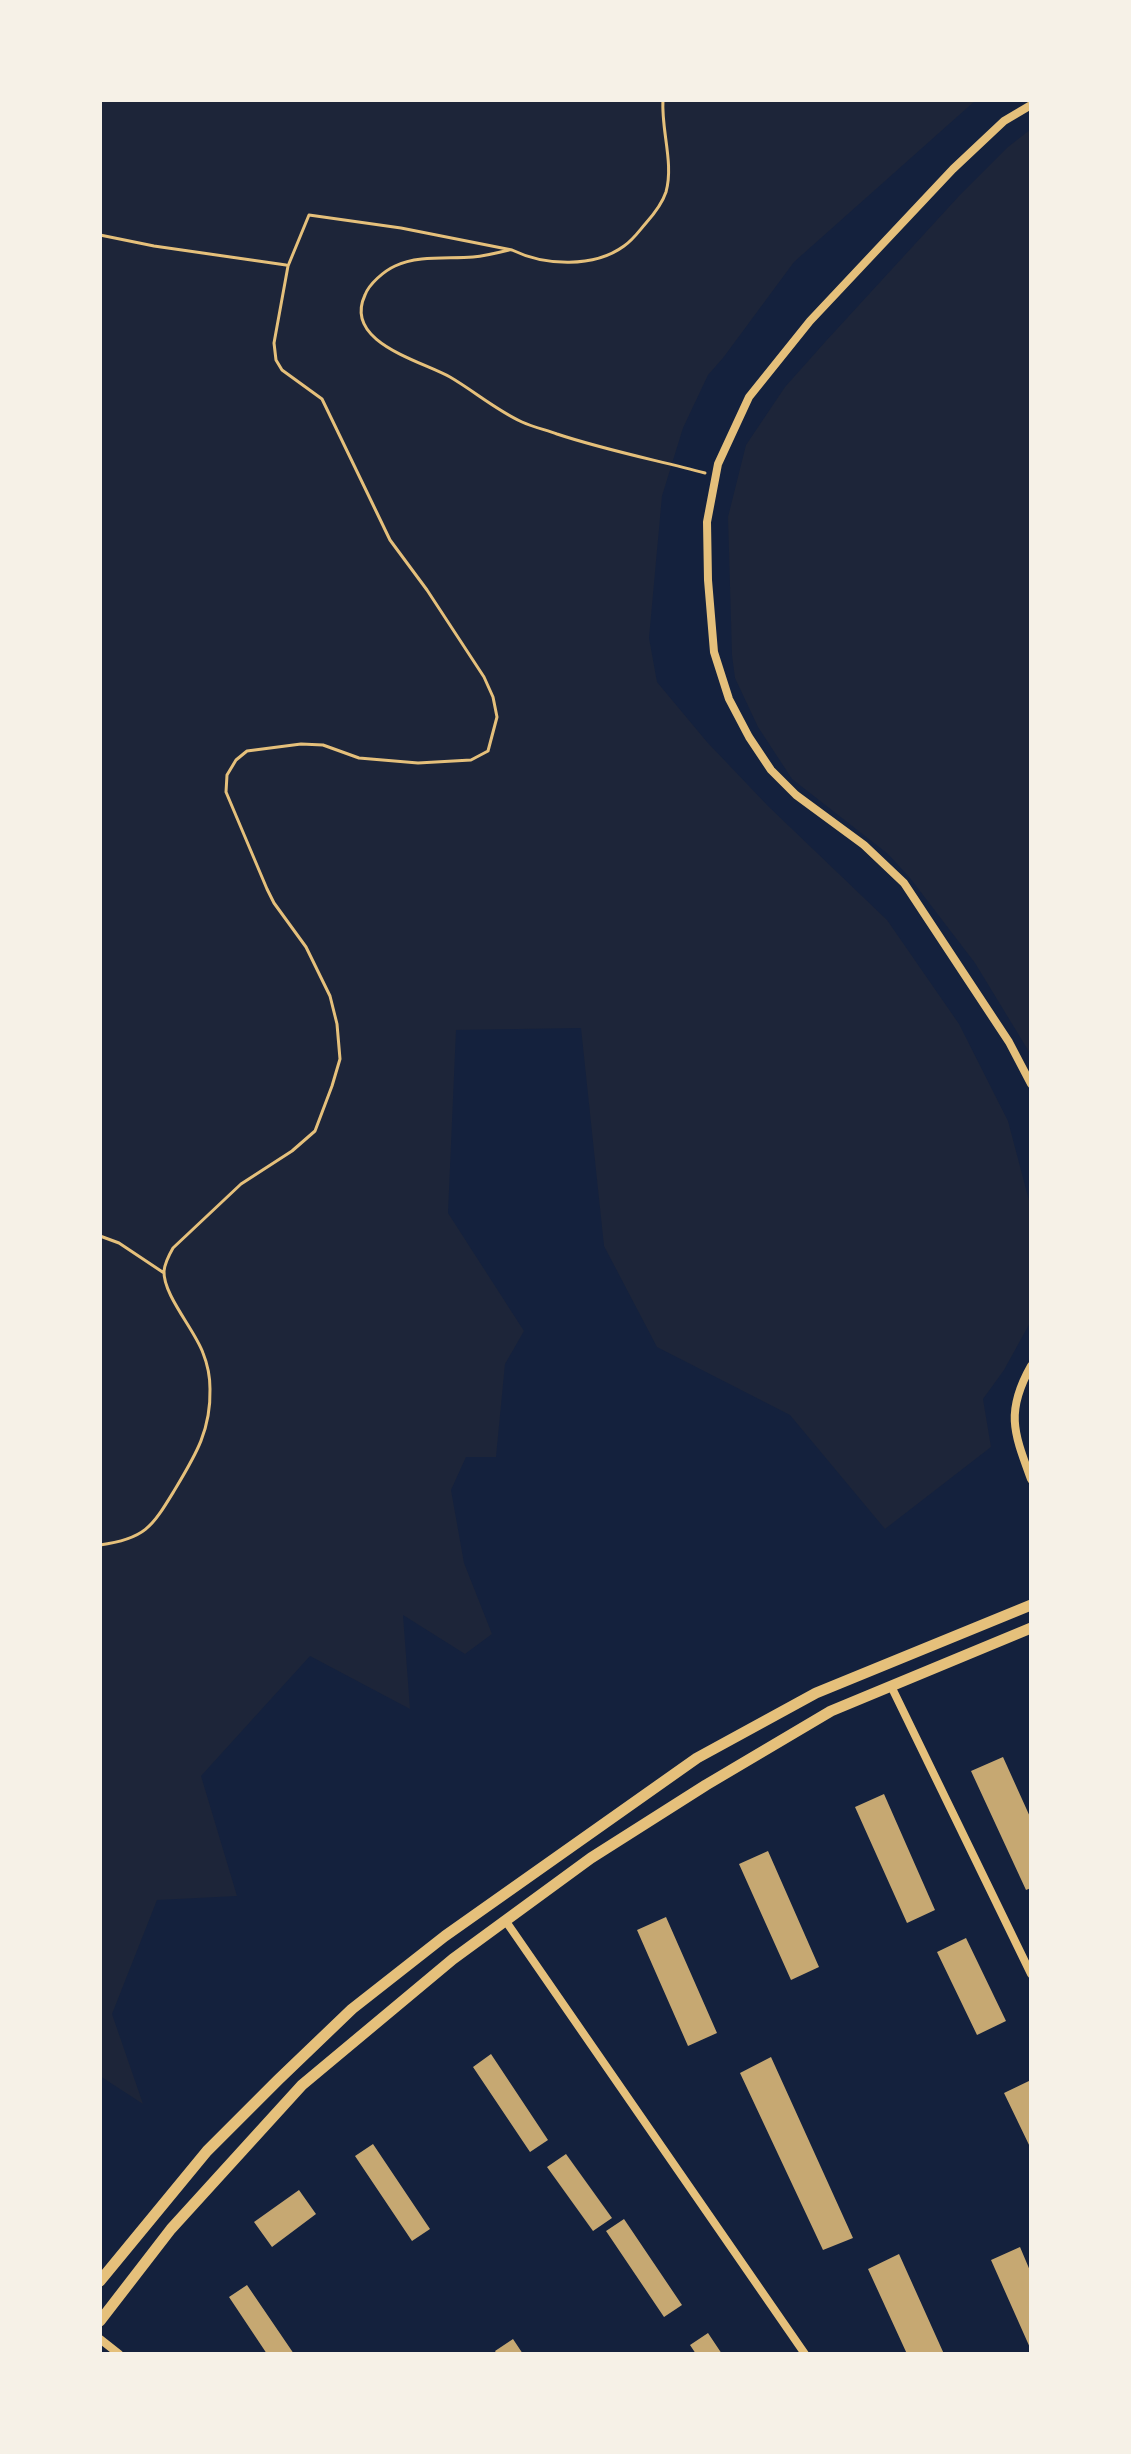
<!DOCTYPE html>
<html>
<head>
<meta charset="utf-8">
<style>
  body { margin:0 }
  #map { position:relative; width:1131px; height:2454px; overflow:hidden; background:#14213d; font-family:"Open Sans",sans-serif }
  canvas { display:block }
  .frame { position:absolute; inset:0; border:102px solid #f6f1e7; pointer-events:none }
</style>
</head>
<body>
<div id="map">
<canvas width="1131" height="2454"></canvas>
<div class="frame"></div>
</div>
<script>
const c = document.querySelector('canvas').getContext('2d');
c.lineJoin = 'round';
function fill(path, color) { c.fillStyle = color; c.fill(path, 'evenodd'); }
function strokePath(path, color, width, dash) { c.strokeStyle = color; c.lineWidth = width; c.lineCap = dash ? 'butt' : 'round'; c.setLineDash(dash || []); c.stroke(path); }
fill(new Path2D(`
  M 100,100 L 976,100 L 794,262 L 723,358 L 708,375 L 683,428 L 662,496 L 649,638 L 657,682 L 707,742 L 768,806 L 887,920 L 959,1024 L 1008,1121 L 1031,1208 L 1031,1321 L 1004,1370 L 983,1399 L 991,1447 L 885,1529 L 790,1415 L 657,1347 L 604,1246 L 581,1028 L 456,1030 L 448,1213 L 524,1331 L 505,1364 L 496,1457 L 466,1457 L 451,1490 L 464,1563 L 492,1634 L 465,1654 L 403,1615 L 410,1709 L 310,1656 L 201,1776 L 237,1896 L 157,1900 L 112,2014 L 143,2104 L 100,2076 Z
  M 1031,129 L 1031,1055 L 975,963 L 910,878 L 888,854 L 792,779 L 758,727 L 735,678 L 732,655 L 728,517 L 746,445 L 785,387 L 826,341 L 959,196 L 1008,147 Z`), '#1d2539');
fill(new Path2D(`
  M 1003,1757 L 1031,1819 L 1031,1888 L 1026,1890 L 971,1771 Z
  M 884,1794 L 935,1910 L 907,1923 L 855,1807 Z
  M 768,1851 L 819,1967 L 791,1980 L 739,1864 Z
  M 666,1917 L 717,2033 L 688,2046 L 637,1930 Z
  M 966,1938 L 1006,2021 L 977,2035 L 937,1952 Z
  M 491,2054 L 548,2140 L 530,2152 L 473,2067 Z
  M 771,2057 L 853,2238 L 823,2250 L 740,2073 Z
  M 1031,2080 L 1031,2149 L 1004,2093 Z
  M 373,2144 L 430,2229 L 412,2241 L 355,2156 Z
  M 566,2154 L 612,2218 L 593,2231 L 547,2167 Z
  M 299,2190 L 316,2214 L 272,2247 L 254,2222 Z
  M 624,2219 L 682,2305 L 664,2317 L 606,2231 Z
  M 1020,2247 L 1031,2273 L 1031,2350 L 991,2260 Z
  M 899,2254 L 944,2354 L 907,2354 L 868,2269 Z
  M 247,2285 L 294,2354 L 267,2354 L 229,2297 Z
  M 708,2333 L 722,2354 L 696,2354 L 690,2345 Z
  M 513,2339 L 523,2354 L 497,2354 L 495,2351 Z`), '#c6a872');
strokePath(new Path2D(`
  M 100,235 L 154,246 L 286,265
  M 509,250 C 497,253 485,256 473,257 C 448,259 418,255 395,266 C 384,271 369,284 365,295 C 343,342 419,360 450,377 C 474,391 496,410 522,422 C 533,427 546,430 557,434 C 605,450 656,460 705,473
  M 100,1236 L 119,1243 L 164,1273
  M 100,1545 C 145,1539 152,1527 174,1491 C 195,1456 211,1431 210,1389 C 210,1378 207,1363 203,1353 C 195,1330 163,1295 164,1271 C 165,1262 169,1255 173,1248 L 241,1184 L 292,1151 L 315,1131 L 332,1086 L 340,1059 L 337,1024 L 330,996 L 306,947 L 274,903 L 267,889 L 226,792 L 227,775 L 236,760 L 247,751 L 301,744 L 323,745 L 359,758 L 418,763 L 471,760 L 488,751 L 497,717 L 493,697 L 484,677 L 427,590 L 390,540 L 322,399 L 282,370 L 276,360 L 274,343 L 288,266 L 309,215 L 401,228 L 512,250 C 545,266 594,268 624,246 C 633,240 639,231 646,223 C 654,214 662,204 666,192 C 674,163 661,130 663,100`), '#e5c07b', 3);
strokePath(new Path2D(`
  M 1031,105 L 1004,121 L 953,169 L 810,321 L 749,397 L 718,464 L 707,522 L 708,580 L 714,652 L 729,699 L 749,737 L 771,770 L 796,795 L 864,845 L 904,883 L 1009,1042 L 1031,1084
  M 1031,1366 C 1005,1412 1014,1433 1031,1479
  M 891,1686 L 1031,1974
  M 505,1920 L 805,2354
  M 100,2339 L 119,2354`), '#e5c07b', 8);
strokePath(new Path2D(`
  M 100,2281 L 207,2151 L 278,2080 L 352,2009 L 445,1936 L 697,1758 L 816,1693 L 1031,1605
  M 100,2321 L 171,2229 L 302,2085 L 453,1959 L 591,1858 L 706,1785 L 831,1711 L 1031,1628`), '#e5c07b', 11);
</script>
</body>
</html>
